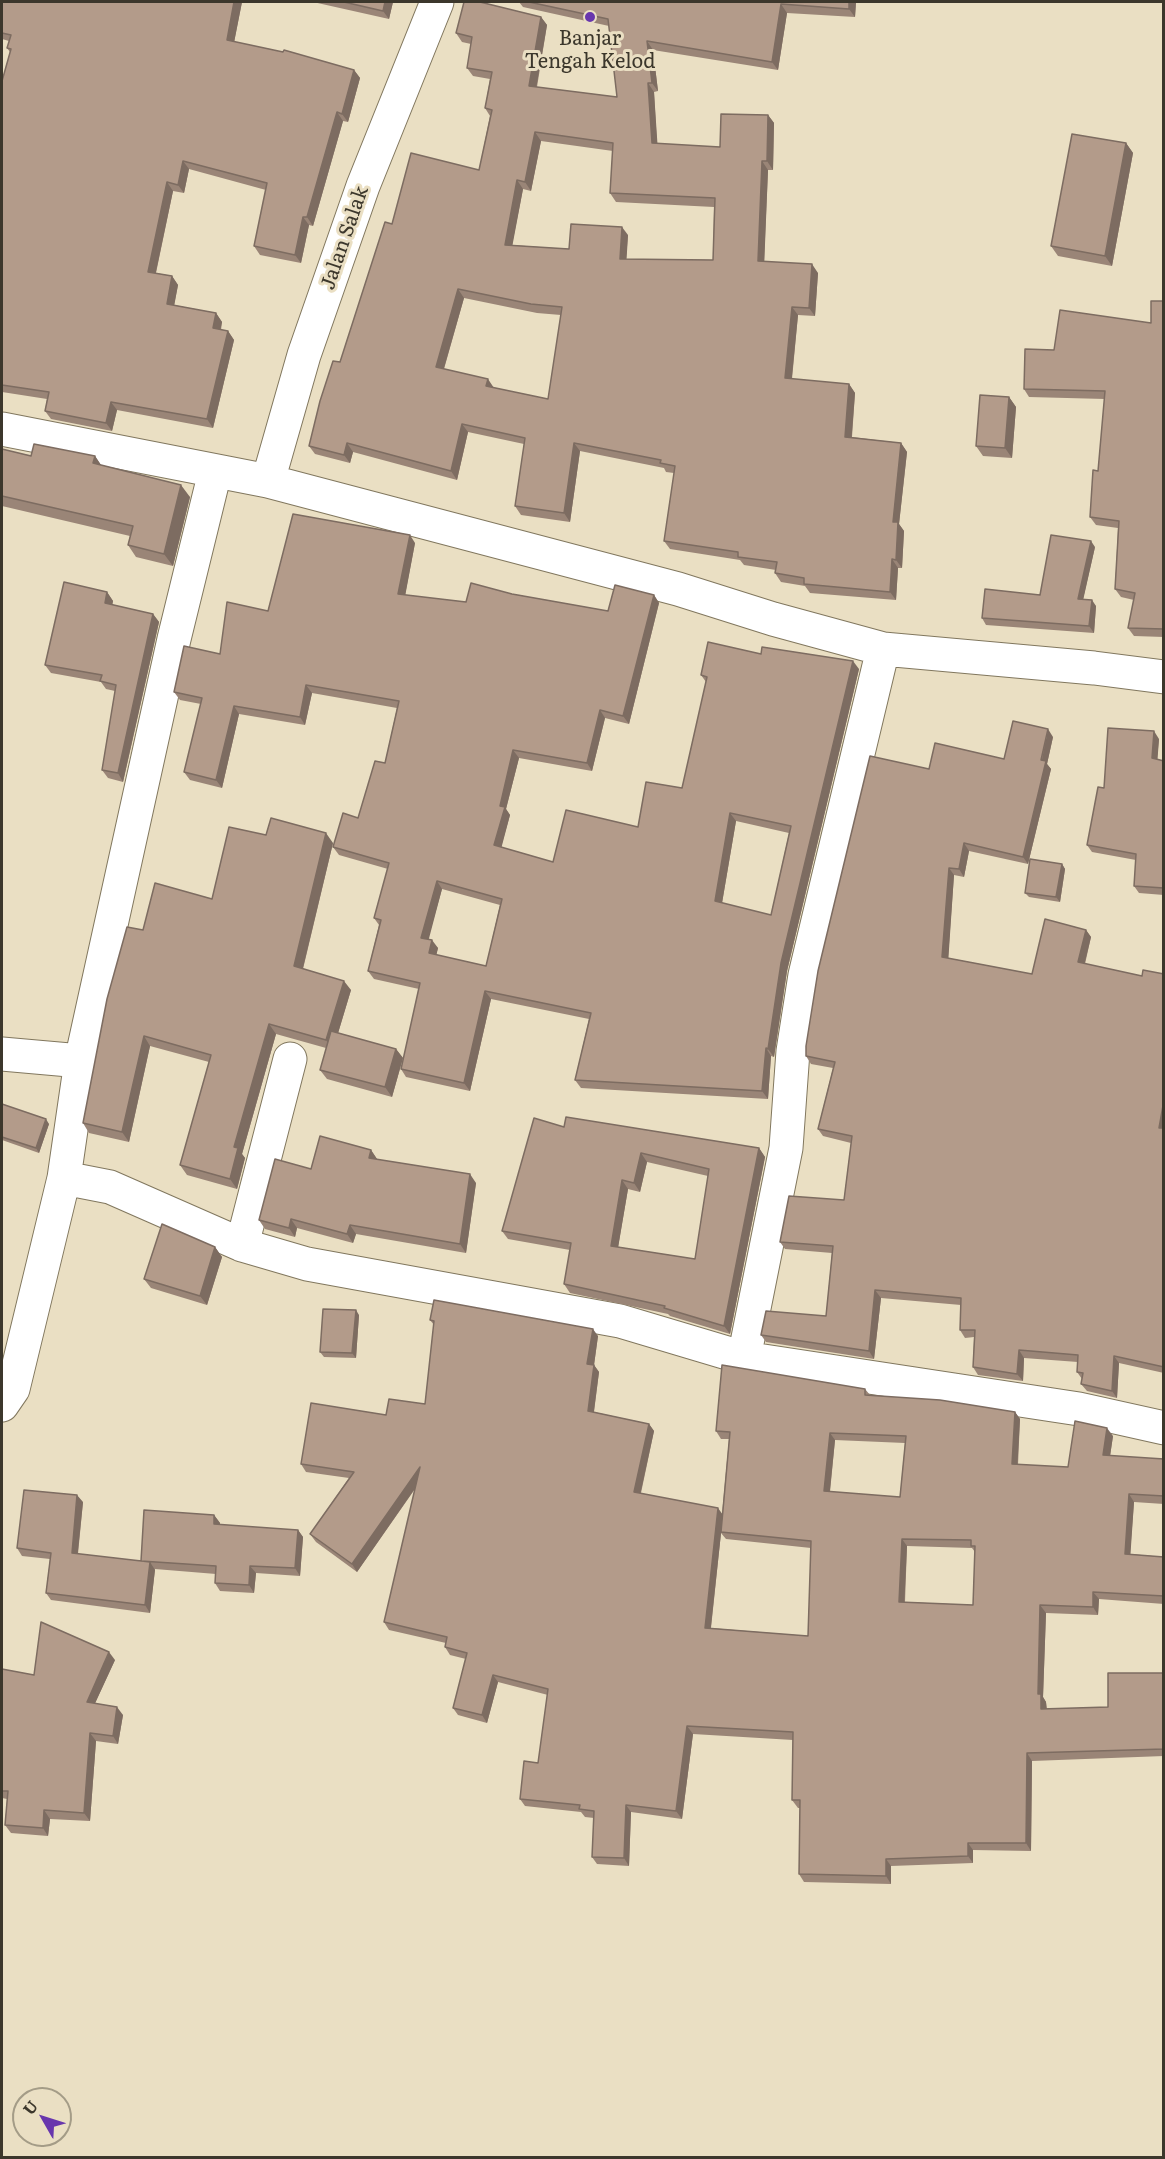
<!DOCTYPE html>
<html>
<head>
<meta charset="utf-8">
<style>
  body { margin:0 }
  #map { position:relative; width:1165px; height:2159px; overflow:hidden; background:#eadfc3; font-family:Literata,serif }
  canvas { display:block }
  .frame { position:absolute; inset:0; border:3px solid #3c372c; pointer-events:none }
  .north { position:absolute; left:12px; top:2087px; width:60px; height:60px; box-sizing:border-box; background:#eadfc3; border:2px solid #a49c87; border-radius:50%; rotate:309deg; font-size:16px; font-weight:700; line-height:24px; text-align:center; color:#3c372c }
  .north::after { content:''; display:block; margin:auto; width:21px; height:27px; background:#6836ad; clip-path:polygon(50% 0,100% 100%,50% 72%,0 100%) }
</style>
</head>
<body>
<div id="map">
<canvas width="1165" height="2159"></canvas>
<div class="frame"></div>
<div class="north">U</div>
</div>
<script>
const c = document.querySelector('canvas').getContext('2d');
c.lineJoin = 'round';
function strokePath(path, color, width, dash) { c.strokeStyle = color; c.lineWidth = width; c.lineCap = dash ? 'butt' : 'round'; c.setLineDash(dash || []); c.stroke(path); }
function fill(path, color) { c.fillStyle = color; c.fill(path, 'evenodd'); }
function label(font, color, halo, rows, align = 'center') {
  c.font = font + ' Literata,serif'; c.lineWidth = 6; c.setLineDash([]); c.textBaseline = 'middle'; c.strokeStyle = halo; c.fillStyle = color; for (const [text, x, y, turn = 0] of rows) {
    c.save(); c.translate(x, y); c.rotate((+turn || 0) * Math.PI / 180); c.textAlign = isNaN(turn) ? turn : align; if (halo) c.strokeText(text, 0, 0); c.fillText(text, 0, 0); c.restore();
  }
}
const street = new Path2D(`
  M 2,429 L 268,481 L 678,589 L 773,619 L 883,649 L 1094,668 L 1164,677
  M 215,472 L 174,639 L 81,1061 L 64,1178 L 110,1187 L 242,1245 L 307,1264 L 620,1321 L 744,1358 L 1079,1409 L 1164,1428
  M 268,481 L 304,355 L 363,186 L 437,2
  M 2,1054 L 81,1061
  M 242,1245 L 290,1059
  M 744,1358 L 786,1148 L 793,1051 L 805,975 L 883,649
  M 2,1405 L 13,1389 L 64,1178`);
strokePath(street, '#81775e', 35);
strokePath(street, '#fff', 33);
fill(new Path2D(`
  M 2,2 L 242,2 L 234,42 L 354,70 L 360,78 L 348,122 L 343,121 L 313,226 L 309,225 L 301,263 L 260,255 L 254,246 L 266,190 L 189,169 L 184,193 L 173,191 L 156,273 L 172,276 L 178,285 L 174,305 L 216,313 L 222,322 L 221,330 L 228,331 L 234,340 L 213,428 L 117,410 L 112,431 L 51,419 L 45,411 L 47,399 L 2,392 L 2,81 L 10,52 L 7,48 L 9,41 L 2,39 Z
  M 313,2 L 393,2 L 389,19 Z
  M 519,2 L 856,2 L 855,17 L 787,13 L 778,70 L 653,50 L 658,91 L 654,92 L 657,144 L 720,147 L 768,115 L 774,123 L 773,170 L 768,170 L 764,261 L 818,273 L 815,316 L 798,315 L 792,379 L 849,384 L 855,393 L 852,437 L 901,443 L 907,452 L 899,524 L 904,531 L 902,568 L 898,568 L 896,600 L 810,593 L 805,586 L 781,582 L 775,573 L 776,570 L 744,565 L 740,560 L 670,549 L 664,541 L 674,473 L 666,472 L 664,468 L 580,451 L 570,522 L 521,515 L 515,506 L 524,444 L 468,432 L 457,480 L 353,452 L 350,463 L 315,454 L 309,446 L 392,224 L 479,170 L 490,116 L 485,108 L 490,79 L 473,76 L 467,68 L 471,44 L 462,42 L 456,33 L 541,17 L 547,25 L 537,87 L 617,97 L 609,26 L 523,7 ZM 541,141 L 613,151 L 610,193 L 616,202 L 714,207 L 713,260 L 626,259 L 628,235 L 569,249 L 512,245 L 523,189 L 531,191 ZM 464,298 L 537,313 L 561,315 L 548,399 L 494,388 L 444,369 Z
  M 1126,143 L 1133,153 L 1112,266 L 1058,256 L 1051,246 Z
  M 1164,301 L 1164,637 L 1134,636 L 1128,628 L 1134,600 L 1121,597 L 1115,589 L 1118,528 L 1096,525 L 1090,517 L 1098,471 L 1105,399 L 1029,397 L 1024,389 L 1054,350 L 1151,323 Z
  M 1009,397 L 1016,407 L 1012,458 L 983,456 L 976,446 Z
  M 2,449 L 31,456 L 95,456 L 101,465 L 190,497 L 173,566 L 136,557 L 128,545 L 130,536 L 2,506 Z
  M 415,543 L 405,595 L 466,602 L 512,594 L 608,611 L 654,595 L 659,603 L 629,724 L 605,718 L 592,771 L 519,758 L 506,809 L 510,815 L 501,847 L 553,862 L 638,827 L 682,788 L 706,682 L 701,675 L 761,654 L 859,669 L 787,971 L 774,1057 L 771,1056 L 768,1099 L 581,1088 L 575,1080 L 589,1019 L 491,999 L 470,1091 L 406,1077 L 401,1069 L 419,989 L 374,979 L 368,971 L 379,925 L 374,918 L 388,869 L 339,855 L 333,847 L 358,818 L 385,763 L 397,708 L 312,693 L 305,725 L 239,714 L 222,788 L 190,780 L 184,772 L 201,704 L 180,700 L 174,692 L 220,654 L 268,611 ZM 736,821 L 789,833 L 771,915 L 722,903 ZM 442,889 L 500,905 L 486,966 L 436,955 L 438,948 L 428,939 Z
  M 1095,547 L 1083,599 L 1096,606 L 1094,633 L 986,625 L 982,618 L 1040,595 Z
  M 107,592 L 113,601 L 112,605 L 153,614 L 159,622 L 123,782 L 108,778 L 102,770 L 115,691 L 106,689 L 101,682 L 51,673 L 45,665 Z
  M 1053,737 L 1047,764 L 1051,769 L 1028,864 L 969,851 L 964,877 L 954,875 L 948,958 L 1032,974 L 1086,930 L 1091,937 L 1085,964 L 1142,976 L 1164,974 L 1164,1373 L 1119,1363 L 1117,1398 L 1087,1391 L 1081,1384 L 1082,1379 L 1077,1372 L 1078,1362 L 1024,1358 L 1023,1381 L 978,1375 L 973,1367 L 974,1337 L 965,1338 L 960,1330 L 961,1305 L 881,1298 L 874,1359 L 766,1342 L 761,1335 L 826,1316 L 832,1253 L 785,1249 L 780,1242 L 844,1200 L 851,1143 L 823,1136 L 818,1129 L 833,1068 L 811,1064 L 806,1056 L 929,769 L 1004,759 Z
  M 1159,739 L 1157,759 L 1164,761 L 1164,895 L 1139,893 L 1134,886 L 1136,860 L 1092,852 L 1087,845 L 1104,788 Z
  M 266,835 L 333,843 L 303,969 L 351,990 L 338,1033 L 396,1049 L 403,1058 L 392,1097 L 327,1079 L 320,1070 L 326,1048 L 276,1034 L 242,1154 L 245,1158 L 237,1189 L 187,1175 L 180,1165 L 209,1062 L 150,1046 L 129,1142 L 89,1133 L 83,1123 L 143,930 L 212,899 Z
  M 1062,864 L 1065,869 L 1060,902 L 1029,897 L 1025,893 Z
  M 2,1104 L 49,1124 L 39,1153 L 2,1140 Z
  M 564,1127 L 759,1148 L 765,1157 L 730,1334 L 670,1316 L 668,1314 L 570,1293 L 564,1284 L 570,1250 L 508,1239 L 502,1231 ZM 647,1162 L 708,1176 L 695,1259 L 618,1247 L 628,1189 L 640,1192 Z
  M 371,1150 L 377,1159 L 476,1183 L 466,1253 L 356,1234 L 353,1243 L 297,1228 L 295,1237 L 265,1229 L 259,1220 L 311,1169 Z
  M 215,1247 L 222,1257 L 207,1305 L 151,1288 L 144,1279 Z
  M 359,1315 L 356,1358 L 324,1357 L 320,1352 Z
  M 430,1320 L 598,1336 L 594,1365 L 599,1372 L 594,1412 L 649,1424 L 654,1431 L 641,1493 L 722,1514 L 729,1439 L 721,1439 L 716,1431 L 865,1389 L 870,1395 L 1015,1412 L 1020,1419 L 1018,1465 L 1068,1467 L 1113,1436 L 1110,1456 L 1164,1459 L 1164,1504 L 1134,1502 L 1130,1554 L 1164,1557 L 1164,1604 L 1099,1599 L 1098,1615 L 1046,1613 L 1043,1697 L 1046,1702 L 1047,1709 L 1108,1707 L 1164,1673 L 1164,1756 L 1032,1761 L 1031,1851 L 973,1850 L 973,1863 L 891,1866 L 891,1884 L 804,1882 L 799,1874 L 800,1808 L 798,1808 L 792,1800 L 793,1740 L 693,1734 L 682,1819 L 631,1812 L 629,1866 L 597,1864 L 592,1857 L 594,1818 L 585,1817 L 581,1812 L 525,1806 L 520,1799 L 538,1763 L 548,1695 L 498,1682 L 487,1723 L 458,1715 L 453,1708 L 466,1659 L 450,1655 L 445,1647 L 446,1643 L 389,1630 L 384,1622 L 415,1489 L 357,1572 L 316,1542 L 310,1534 L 349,1478 L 306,1472 L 301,1464 L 386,1415 L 425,1404 L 434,1325 ZM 835,1440 L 905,1443 L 900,1497 L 830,1492 ZM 721,1533 L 726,1539 L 811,1548 L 808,1636 L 711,1628 ZM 907,1546 L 972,1548 L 975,1552 L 973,1605 L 905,1602 Z
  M 83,1502 L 78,1554 L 141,1561 L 214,1515 L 220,1523 L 220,1525 L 298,1530 L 303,1537 L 300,1576 L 256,1573 L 254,1593 L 220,1591 L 215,1583 L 216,1574 L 155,1569 L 150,1613 L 51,1600 L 46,1593 L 50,1559 L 22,1556 L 17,1548 Z
  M 115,1660 L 95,1703 L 123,1715 L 118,1744 L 96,1741 L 90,1821 L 50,1819 L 48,1836 L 11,1833 L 5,1825 L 7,1799 L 2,1798 L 2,1669 L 34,1675 Z`), '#9a8577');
fill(new Path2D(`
  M 234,2 L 242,2 L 233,48 L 227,40 Z
  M 385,2 L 393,2 L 389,19 L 383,11 Z
  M 849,2 L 856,2 L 855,17 L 849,9 Z
  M 781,4 L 787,13 L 778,70 L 772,62 Z
  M 541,17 L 547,25 L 535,95 L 529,86 Z
  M 647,41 L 653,50 L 658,91 L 652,83 Z
  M 354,70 L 360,78 L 348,122 L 342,114 Z
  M 648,83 L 654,92 L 658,152 L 652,143 Z
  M 337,112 L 343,121 L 313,226 L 307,217 Z
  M 768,115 L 774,123 L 773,170 L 767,161 Z
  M 535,132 L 541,141 L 531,191 L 525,182 Z
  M 1126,143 L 1133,153 L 1112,266 L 1105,256 Z
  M 183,161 L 189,169 L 184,193 L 178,185 Z
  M 762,161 L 768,170 L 764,269 L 758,261 Z
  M 517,180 L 523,189 L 511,253 L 505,245 Z
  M 167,182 L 173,191 L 154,281 L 148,272 Z
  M 303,217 L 309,225 L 301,263 L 295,255 Z
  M 622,227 L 628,235 L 626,268 L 620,259 Z
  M 812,264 L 818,273 L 815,316 L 809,308 Z
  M 172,276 L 178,285 L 173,312 L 167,304 Z
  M 458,289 L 464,298 L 442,375 L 436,367 Z
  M 792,307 L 798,315 L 791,386 L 785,378 Z
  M 216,313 L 222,322 L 219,336 L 213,328 Z
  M 228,331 L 234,340 L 213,428 L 207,419 Z
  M 488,379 L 494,388 L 486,386 Z
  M 849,384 L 855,393 L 851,445 L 845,437 Z
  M 1009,397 L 1016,407 L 1012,458 L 1005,448 Z
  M 111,402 L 117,410 L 112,431 L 106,423 Z
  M 462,424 L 468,432 L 457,480 L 451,471 Z
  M 347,443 L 353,452 L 350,463 L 344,455 Z
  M 574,443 L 580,451 L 570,522 L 564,513 Z
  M 901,443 L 907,452 L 899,524 L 904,531 L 902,568 L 896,560 L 893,522 Z
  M 95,456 L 103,468 L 93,463 Z
  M 181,485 L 190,497 L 173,566 L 164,554 Z
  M 410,535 L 415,543 L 404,602 L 398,594 Z
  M 1091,541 L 1095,547 L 1082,605 L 1078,599 Z
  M 892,559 L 898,568 L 896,600 L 890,592 Z
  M 107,592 L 113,601 L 111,611 L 105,603 Z
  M 654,595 L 659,603 L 629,724 L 623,716 Z
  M 1092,600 L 1096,606 L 1094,633 L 1089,626 Z
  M 153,614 L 159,622 L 123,782 L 118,773 Z
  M 853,661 L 859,669 L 787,971 L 774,1057 L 768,1049 L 781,963 Z
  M 306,685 L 312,693 L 305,725 L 300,717 Z
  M 234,706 L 239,714 L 222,788 L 216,780 Z
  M 600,710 L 605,718 L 592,771 L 587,763 Z
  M 1048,729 L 1053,737 L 1047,764 L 1051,769 L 1028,864 L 1023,857 Z
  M 1154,731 L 1159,739 L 1157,766 L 1152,758 Z
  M 513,750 L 519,758 L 506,809 L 510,815 L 500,853 L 494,845 L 500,806 Z
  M 730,813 L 736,821 L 721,909 L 715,901 Z
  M 326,833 L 333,843 L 301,976 L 294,966 Z
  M 964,843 L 969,851 L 964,877 L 959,869 Z
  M 1062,864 L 1065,869 L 1060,902 L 1056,897 Z
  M 949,868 L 954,875 L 948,964 L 942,957 Z
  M 437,881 L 442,889 L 427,946 L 421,938 Z
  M 1086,930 L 1091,937 L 1083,970 L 1078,962 Z
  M 432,940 L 438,948 L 435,961 L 429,953 Z
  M 344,981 L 351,990 L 333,1050 L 326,1040 Z
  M 485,991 L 491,999 L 470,1091 L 464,1083 Z
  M 269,1024 L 276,1034 L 242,1154 L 245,1158 L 237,1189 L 230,1179 L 234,1147 Z
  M 144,1036 L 150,1046 L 129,1142 L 122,1132 Z
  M 766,1048 L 771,1056 L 768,1099 L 762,1091 Z
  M 396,1049 L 403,1058 L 392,1097 L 385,1087 Z
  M 1164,1100 L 1164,1134 L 1159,1128 Z
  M 46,1119 L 49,1124 L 39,1153 L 36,1148 Z
  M 759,1148 L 765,1157 L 730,1334 L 724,1326 Z
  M 371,1150 L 377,1159 L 369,1158 Z
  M 641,1153 L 647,1162 L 640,1192 L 634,1183 Z
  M 470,1174 L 476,1183 L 466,1253 L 460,1244 Z
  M 622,1180 L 628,1189 L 617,1254 L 611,1246 Z
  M 291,1219 L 297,1228 L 295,1237 L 289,1228 Z
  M 350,1225 L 356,1234 L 353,1243 L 347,1234 Z
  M 215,1247 L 222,1257 L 207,1305 L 200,1296 Z
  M 875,1290 L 881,1298 L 874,1359 L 869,1351 Z
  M 356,1310 L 359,1315 L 356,1358 L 352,1353 Z
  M 593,1329 L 598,1336 L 594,1365 L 599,1372 L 593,1418 L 588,1411 L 587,1364 Z
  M 1019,1350 L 1024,1358 L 1023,1381 L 1017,1374 Z
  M 1114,1356 L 1119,1363 L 1117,1398 L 1112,1391 Z
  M 1015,1412 L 1020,1419 L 1017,1472 L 1012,1464 Z
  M 649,1424 L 654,1431 L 639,1500 L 634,1492 Z
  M 1107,1428 L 1113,1436 L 1109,1463 L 1103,1455 Z
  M 830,1433 L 835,1440 L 829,1499 L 824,1491 Z
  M 420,1467 L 425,1474 L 357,1572 L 352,1564 Z
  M 1129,1494 L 1134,1502 L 1130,1561 L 1125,1554 Z
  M 77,1495 L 83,1502 L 77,1560 L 72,1553 Z
  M 718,1508 L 723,1515 L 710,1635 L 705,1628 Z
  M 214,1515 L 220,1523 L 219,1532 L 214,1524 Z
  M 298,1530 L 303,1537 L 300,1576 L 295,1568 Z
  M 902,1539 L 907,1546 L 904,1610 L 899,1602 Z
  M 150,1562 L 155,1570 L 150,1613 L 145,1605 Z
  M 250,1566 L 256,1573 L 254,1593 L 249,1585 Z
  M 1093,1592 L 1099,1599 L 1098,1615 L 1093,1607 Z
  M 1040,1605 L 1046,1613 L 1043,1697 L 1046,1702 L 1047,1717 L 1041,1709 L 1038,1694 Z
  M 109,1652 L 115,1660 L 92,1710 L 87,1702 Z
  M 493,1675 L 498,1682 L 487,1723 L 482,1715 Z
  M 117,1707 L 123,1715 L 118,1744 L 113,1736 Z
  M 687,1726 L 693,1734 L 682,1819 L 676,1811 Z
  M 90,1733 L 96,1741 L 90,1821 L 84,1813 Z
  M 1027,1753 L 1032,1761 L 1031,1851 L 1026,1843 Z
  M 626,1805 L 631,1812 L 629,1866 L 624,1858 Z
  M 44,1810 L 50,1819 L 48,1836 L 43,1828 Z
  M 968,1843 L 973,1850 L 973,1863 L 968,1856 Z
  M 886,1859 L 891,1866 L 891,1884 L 886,1876 Z`), '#7d6c61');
const building = new Path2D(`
  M 2,2 L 234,2 L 227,40 L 283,52 L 284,50 L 354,70 L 342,114 L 337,112 L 307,217 L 303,217 L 295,255 L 254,246 L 267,183 L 183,161 L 178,185 L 167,182 L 148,272 L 172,276 L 167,304 L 216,313 L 213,328 L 228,331 L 207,419 L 111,402 L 106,423 L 45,411 L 49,392 L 2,385 L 2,81 L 11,49 L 7,48 L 11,35 L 2,33 Z
  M 344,2 L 385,2 L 383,11 Z
  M 464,2 L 480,2 L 541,17 L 529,86 L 617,97 L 608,19 L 529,2 L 849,2 L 849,9 L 781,4 L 772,62 L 647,41 L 652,83 L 648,83 L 652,143 L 720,147 L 721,114 L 768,115 L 767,161 L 762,161 L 758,261 L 812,264 L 809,308 L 792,307 L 785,378 L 849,384 L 845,437 L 901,443 L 893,522 L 898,522 L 896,560 L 892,559 L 890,592 L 804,584 L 804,578 L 775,573 L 777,562 L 738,557 L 738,552 L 664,541 L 675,466 L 660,463 L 661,460 L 574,443 L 564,513 L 515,506 L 525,438 L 462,424 L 451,471 L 347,443 L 344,455 L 309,446 L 320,401 L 333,361 L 340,362 L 385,222 L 392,224 L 411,153 L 479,170 L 492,110 L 485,108 L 492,72 L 467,68 L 472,37 L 456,33 ZM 535,132 L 613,143 L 610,193 L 715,198 L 713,260 L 620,259 L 622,227 L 571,224 L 569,249 L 505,245 L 517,180 L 525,182 ZM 458,289 L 531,304 L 562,307 L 548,399 L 486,386 L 488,379 L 436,367 Z
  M 1072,134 L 1126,143 L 1105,256 L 1051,246 Z
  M 1151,301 L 1164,301 L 1164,629 L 1128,628 L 1135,593 L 1115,589 L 1119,521 L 1090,517 L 1093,470 L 1098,471 L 1105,391 L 1024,389 L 1025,349 L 1054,350 L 1060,310 L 1151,323 Z
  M 980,395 L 1009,397 L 1005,448 L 976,446 Z
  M 34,444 L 95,456 L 93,463 L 181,485 L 164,554 L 128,545 L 133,526 L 2,496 L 2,449 L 31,456 Z
  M 293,514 L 410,535 L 398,594 L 466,602 L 471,583 L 512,594 L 608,611 L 615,585 L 654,595 L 623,716 L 600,710 L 587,763 L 513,750 L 500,806 L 505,807 L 494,845 L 553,862 L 566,810 L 638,827 L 646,782 L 682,788 L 707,677 L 701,675 L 708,642 L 761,654 L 762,647 L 853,661 L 781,963 L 768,1049 L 766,1048 L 762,1091 L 575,1080 L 591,1013 L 485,991 L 464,1083 L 401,1069 L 420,983 L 368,971 L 381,920 L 374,918 L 389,863 L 333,847 L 343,813 L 358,818 L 375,761 L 385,763 L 399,701 L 306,685 L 300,717 L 234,706 L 216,780 L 184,772 L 202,698 L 174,692 L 184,646 L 220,654 L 227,602 L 268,611 ZM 730,813 L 791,826 L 771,915 L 715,901 ZM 437,881 L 502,899 L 486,966 L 429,953 L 432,940 L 421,938 Z
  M 1051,535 L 1091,541 L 1078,599 L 1092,600 L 1089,626 L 982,618 L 985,589 L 1040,595 Z
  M 64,582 L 107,592 L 105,603 L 153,614 L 118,773 L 102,770 L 116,685 L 100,681 L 102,675 L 45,665 Z
  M 1013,721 L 1048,729 L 1041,760 L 1046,761 L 1023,857 L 964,843 L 959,869 L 949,868 L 942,957 L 1032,974 L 1045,919 L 1086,930 L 1078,962 L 1142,976 L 1143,970 L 1164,974 L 1164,1100 L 1159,1128 L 1164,1128 L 1164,1367 L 1114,1356 L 1112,1391 L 1081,1384 L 1083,1373 L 1077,1372 L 1078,1355 L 1019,1350 L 1017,1374 L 973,1367 L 975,1330 L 960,1330 L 961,1298 L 875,1290 L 869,1351 L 761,1335 L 766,1311 L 826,1316 L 833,1246 L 780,1242 L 789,1196 L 844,1200 L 852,1136 L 818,1129 L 835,1062 L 806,1056 L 806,1046 L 818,971 L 870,756 L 929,769 L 935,743 L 1004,759 Z
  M 1108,728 L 1154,731 L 1152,758 L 1164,761 L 1164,888 L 1134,886 L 1136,854 L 1087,845 L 1098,787 L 1104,788 Z
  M 271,818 L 326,833 L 294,966 L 344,981 L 326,1040 L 269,1024 L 234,1147 L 238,1148 L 230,1179 L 180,1165 L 211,1055 L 144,1036 L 122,1132 L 83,1123 L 107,999 L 127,927 L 143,930 L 155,883 L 212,899 L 229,827 L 266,835 Z
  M 1030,859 L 1062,864 L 1056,897 L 1025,893 Z
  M 331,1031 L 396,1049 L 385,1087 L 320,1070 Z
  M 2,1104 L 46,1119 L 36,1148 L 2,1137 Z
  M 566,1117 L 759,1148 L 724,1326 L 664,1308 L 665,1306 L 564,1284 L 571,1243 L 502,1231 L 534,1118 L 564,1127 ZM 641,1153 L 709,1169 L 695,1259 L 611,1246 L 622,1180 L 634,1183 Z
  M 320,1136 L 371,1150 L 369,1158 L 470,1174 L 460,1244 L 350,1225 L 347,1234 L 291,1219 L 289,1228 L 259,1220 L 275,1159 L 311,1169 Z
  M 162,1224 L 215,1247 L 200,1296 L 144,1279 Z
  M 434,1300 L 593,1329 L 587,1364 L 594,1365 L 588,1411 L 649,1424 L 634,1492 L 718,1508 L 705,1628 L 808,1636 L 811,1541 L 721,1532 L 730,1432 L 716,1431 L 722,1365 L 865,1389 L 865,1395 L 940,1400 L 1015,1412 L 1012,1464 L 1068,1467 L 1075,1421 L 1107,1428 L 1103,1455 L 1164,1459 L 1164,1496 L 1129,1494 L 1125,1554 L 1164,1557 L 1164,1596 L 1093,1592 L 1093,1607 L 1040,1605 L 1038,1694 L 1041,1694 L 1041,1709 L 1108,1707 L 1108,1673 L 1164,1673 L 1164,1749 L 1027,1753 L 1026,1843 L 968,1843 L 968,1856 L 886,1859 L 886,1876 L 799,1874 L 800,1800 L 792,1800 L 793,1732 L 687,1726 L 676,1811 L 626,1805 L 624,1858 L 592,1857 L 594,1811 L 579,1809 L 580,1805 L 520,1799 L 524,1761 L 538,1763 L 548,1689 L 493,1675 L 482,1715 L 453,1708 L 467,1653 L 445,1647 L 447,1637 L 384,1622 L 420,1467 L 352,1564 L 310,1534 L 354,1472 L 301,1464 L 311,1403 L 386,1415 L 389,1399 L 425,1404 L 434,1321 L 430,1320 ZM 830,1433 L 906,1436 L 900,1497 L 824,1491 ZM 902,1539 L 971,1540 L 971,1546 L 975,1546 L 973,1605 L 899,1602 Z
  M 323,1309 L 356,1310 L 352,1353 L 320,1352 Z
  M 24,1490 L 77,1495 L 72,1553 L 150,1562 L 145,1605 L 46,1593 L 51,1553 L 17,1548 Z
  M 144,1510 L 214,1515 L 214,1524 L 298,1530 L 295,1568 L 250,1566 L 249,1585 L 215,1583 L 216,1566 L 141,1561 Z
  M 41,1622 L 109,1652 L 87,1702 L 117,1707 L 113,1736 L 90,1733 L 84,1813 L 44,1810 L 43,1828 L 5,1825 L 8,1791 L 2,1791 L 2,1669 L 34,1675 Z`);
fill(building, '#b39b8a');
strokePath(building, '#7d6c61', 1.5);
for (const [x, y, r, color] of [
  [590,17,6,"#6836ad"]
]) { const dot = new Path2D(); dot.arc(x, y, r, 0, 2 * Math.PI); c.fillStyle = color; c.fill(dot); strokePath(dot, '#eadfc3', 2); }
label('20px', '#3c372c', '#eadfc3', [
  ["Banjar",590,39],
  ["Tengah Kelod",590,62]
]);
label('20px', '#3c372c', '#eadfc3', [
  ["Jalan Salak",345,238,-71]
]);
</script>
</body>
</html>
